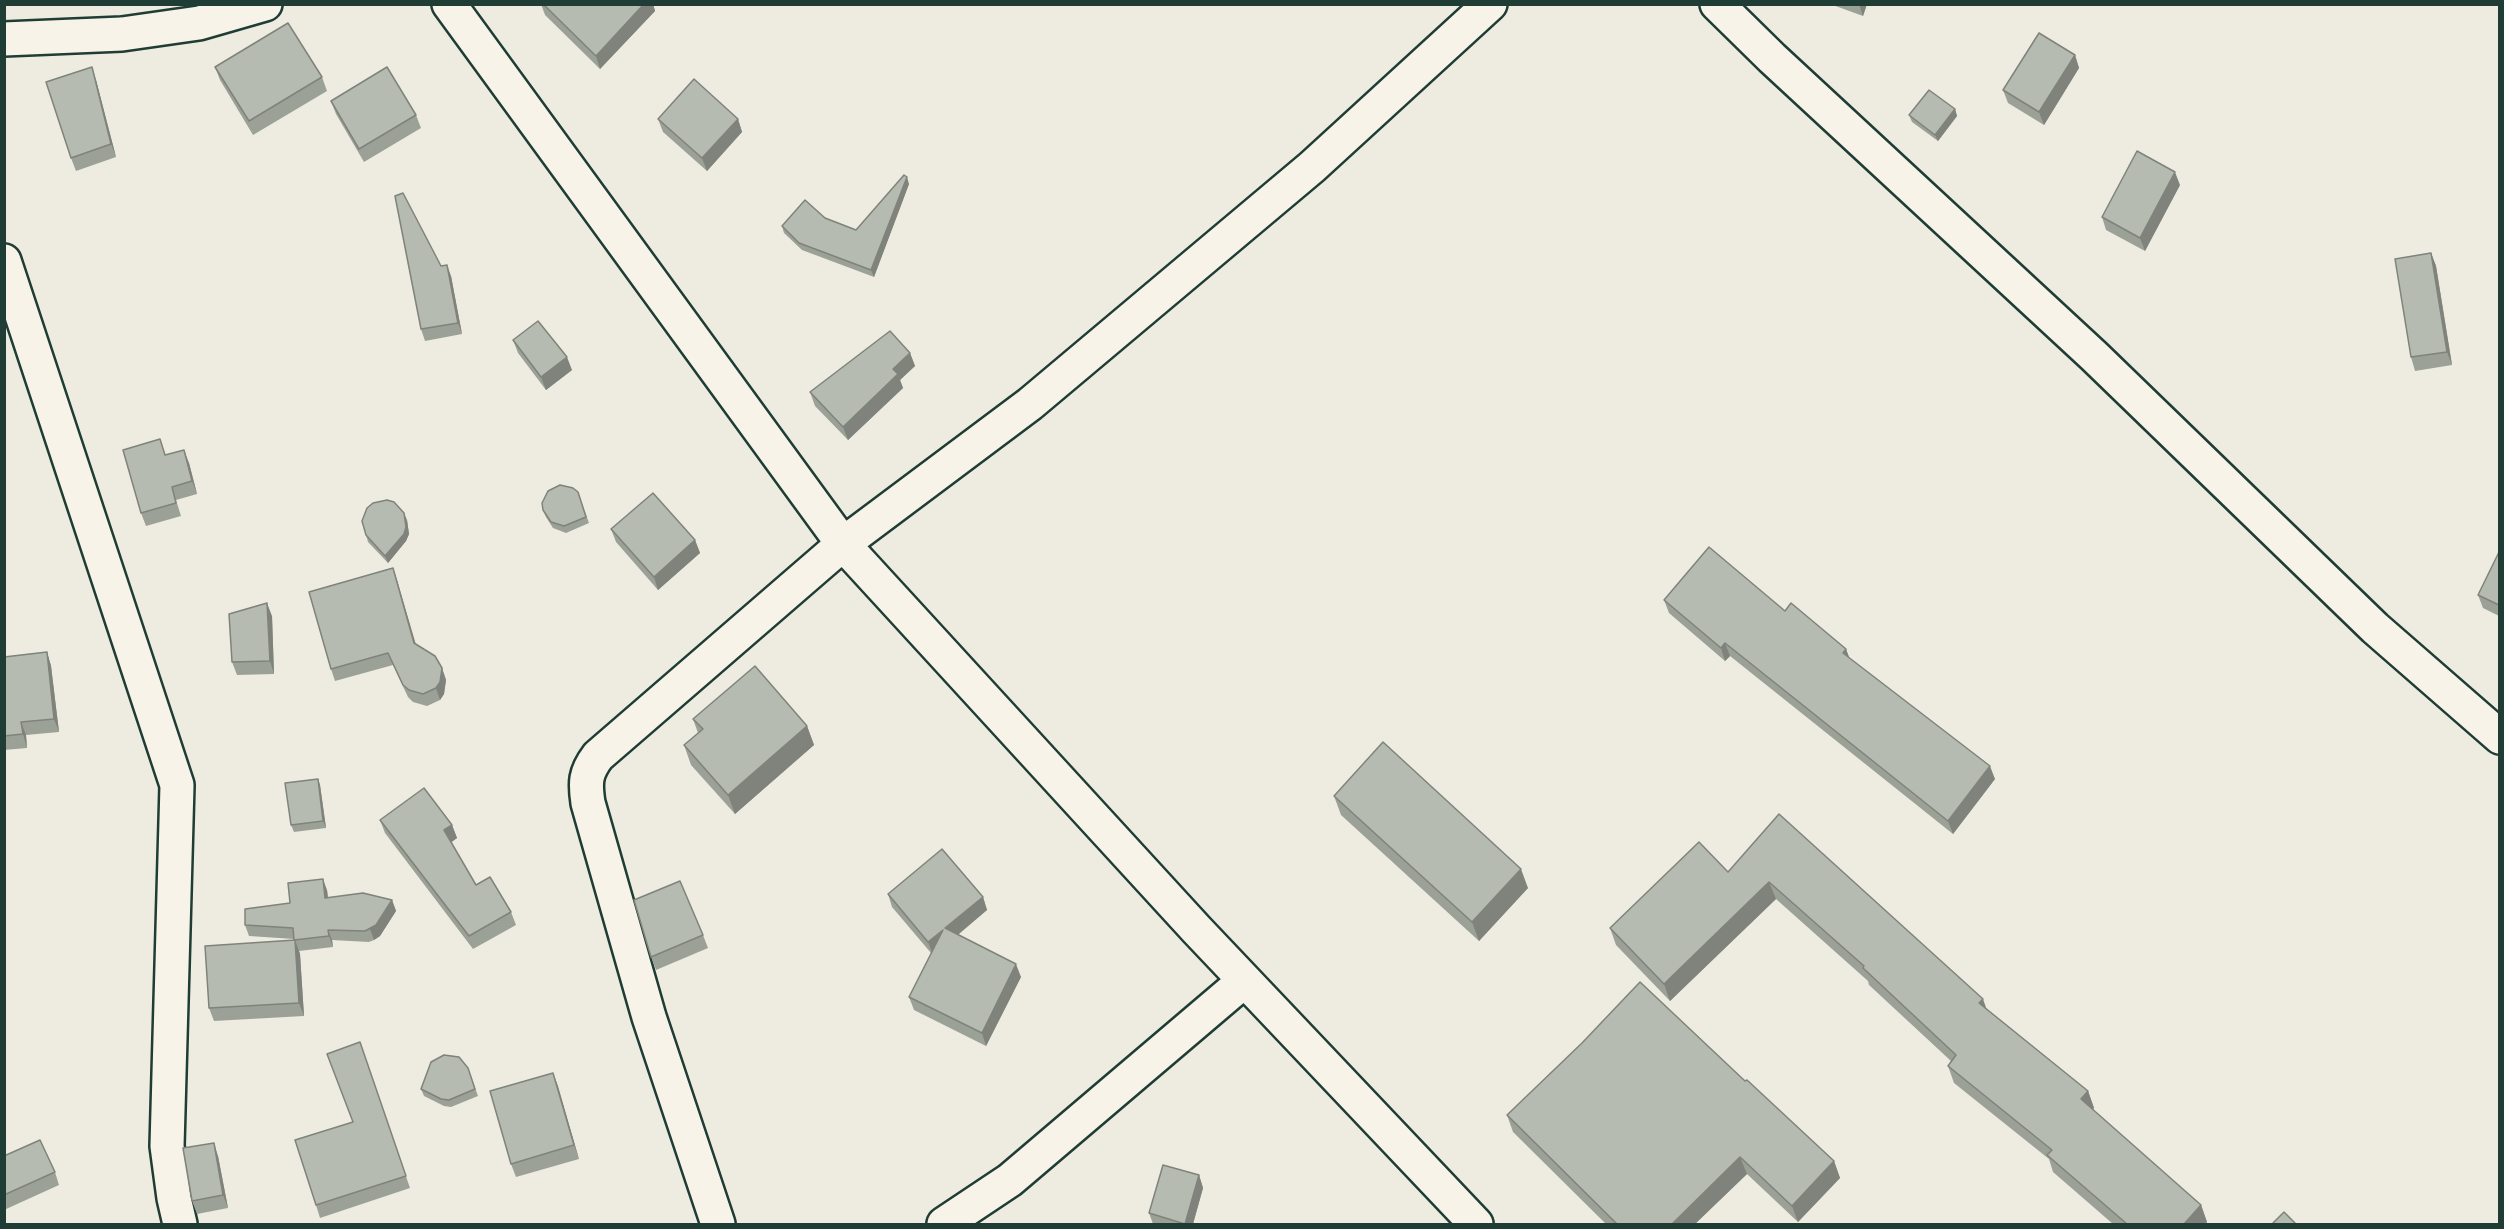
<!DOCTYPE html>
<html>
<head>
<meta charset="utf-8">
<style>
  body { margin:0 }
  #map { position:relative; width:2504px; height:1229px; overflow:hidden; background:#eeece1; font-family:Dekko,sans-serif }
  canvas { display:block }
  .frame { position:absolute; inset:0; border:6px solid #1f3d34; pointer-events:none }
</style>
</head>
<body>
<div id="map">
<canvas width="2504" height="1229"></canvas>
<div class="frame"></div>
</div>
<script>
const c = document.querySelector('canvas').getContext('2d');
c.lineJoin = 'round';
function strokePath(path, color, width, dash) { c.strokeStyle = color; c.lineWidth = width; c.lineCap = dash ? 'butt' : 'round'; c.setLineDash(dash || []); c.stroke(path); }
function fill(path, color) { c.fillStyle = color; c.fill(path, 'evenodd'); }
const minor = new Path2D(`
  M 449,4 L 843,544 L 1197,930 L 1476,1224
  M 1717,4 L 1772,58 L 2094,356 L 2375,628 L 2500,737
  M 4,39 L 122,34 L 199,23 L 265,4
  M 4,261 L 177,785 L 167,1146 L 174,1198 L 180,1224
  M 718,1224 L 649,1017 L 588,803 C 585,783 585,773 598,756 L 843,544 L 1030,404 L 1312,167 L 1490,4
  M 944,1224 L 1010,1180 L 1244,981`);
strokePath(minor, '#1f3d34', 38);
strokePath(minor, '#f7f3e8', 33);
fill(new Path2D(`
  M 541,4 L 653,4 L 655,11 L 600,69 L 545,15 Z
  M 1830,4 L 1867,4 L 1863,16 Z
  M 2075,55 L 2079,68 L 2044,125 L 2008,103 L 2003,90 Z
  M 215,67 L 322,77 L 327,91 L 253,135 L 220,80 Z
  M 96,80 L 116,157 L 76,171 L 71,158 Z
  M 331,101 L 416,115 L 421,128 L 364,162 L 336,114 Z
  M 1955,109 L 1957,116 L 1938,141 L 1912,122 L 1909,115 Z
  M 658,119 L 738,119 L 742,132 L 707,171 L 663,132 Z
  M 909,184 L 874,277 L 802,250 L 784,233 L 782,226 L 825,218 L 856,230 Z
  M 2180,185 L 2145,251 L 2106,230 L 2102,217 Z
  M 2431,253 L 2436,266 L 2452,365 L 2415,371 L 2411,357 Z
  M 441,266 L 451,276 L 462,334 L 425,341 L 421,329 Z
  M 513,340 L 572,370 L 546,390 L 518,353 Z
  M 910,353 L 915,366 L 900,380 L 903,388 L 848,440 L 815,406 L 810,392 Z
  M 166,455 L 189,463 L 197,494 L 176,500 L 181,516 L 146,526 L 141,513 Z
  M 578,492 L 589,523 L 566,533 L 553,528 L 546,517 L 543,510 Z
  M 407,520 L 409,534 L 406,541 L 388,563 L 368,542 L 366,535 Z
  M 611,529 L 695,540 L 700,553 L 658,590 L 616,542 Z
  M 2499,552 L 2499,616 L 2483,608 L 2478,595 Z
  M 393,568 L 415,644 L 442,668 L 446,680 L 444,694 L 440,700 L 427,706 L 413,702 L 408,697 L 393,665 L 335,681 L 331,669 Z
  M 1664,600 L 1785,611 L 1846,649 L 1849,658 L 1995,779 L 1953,834 L 1730,656 L 1725,661 L 1669,613 Z
  M 272,616 L 274,674 L 237,675 L 232,662 Z
  M 47,652 L 51,666 L 59,732 L 26,735 L 27,748 L 4,750 L 4,657 Z
  M 693,719 L 807,726 L 814,745 L 735,814 L 691,765 L 684,745 L 698,733 Z
  M 318,779 L 320,785 L 326,828 L 294,832 L 291,825 Z
  M 1334,796 L 1528,888 L 1479,941 L 1341,815 Z
  M 1779,814 L 1986,1008 L 2088,1091 L 2094,1108 L 2092,1110 L 2201,1205 L 2207,1222 L 2205,1224 L 2113,1224 L 2053,1172 L 2049,1159 L 1954,1083 L 1948,1066 L 1951,1061 L 1869,985 L 1868,981 L 1776,899 L 1670,1001 L 1616,945 L 1610,928 L 1728,872 Z
  M 380,820 L 452,825 L 457,838 L 451,842 L 476,885 L 511,912 L 516,925 L 473,949 L 385,833 Z
  M 327,890 L 328,897 L 392,900 L 396,911 L 380,936 L 374,940 L 369,942 L 332,940 L 333,947 L 299,951 L 300,954 L 304,1016 L 214,1021 L 209,1008 L 295,940 L 294,939 L 249,936 L 245,925 L 290,903 Z
  M 888,894 L 983,897 L 987,910 L 958,935 L 1021,977 L 986,1046 L 914,1010 L 909,997 L 931,953 L 892,907 Z
  M 703,935 L 708,948 L 656,970 L 651,957 Z
  M 360,1042 L 410,1188 L 320,1218 L 316,1205 L 353,1122 Z
  M 468,1068 L 478,1096 L 451,1107 L 444,1106 L 424,1096 L 421,1089 Z
  M 553,1073 L 579,1159 L 516,1177 L 511,1164 Z
  M 1745,1081 L 1834,1161 L 1840,1178 L 1798,1222 L 1747,1174 L 1695,1224 L 1606,1224 L 1513,1132 L 1507,1115 Z
  M 4,1156 L 55,1172 L 59,1185 L 4,1210 Z
  M 218,1156 L 228,1208 L 197,1214 L 192,1201 Z
  M 1199,1175 L 1203,1188 L 1193,1224 L 1153,1224 L 1149,1213 Z`), '#9ca197');
fill(new Path2D(`
  M 644,4 L 653,4 L 655,11 L 600,69 L 596,56 Z
  M 1859,4 L 1867,4 L 1863,16 Z
  M 2075,55 L 2079,68 L 2044,125 L 2039,112 Z
  M 92,67 L 96,80 L 116,157 L 111,144 Z
  M 1955,109 L 1957,116 L 1938,141 L 1935,135 Z
  M 738,119 L 742,132 L 707,171 L 702,158 Z
  M 2175,172 L 2180,185 L 2145,251 L 2140,238 Z
  M 907,177 L 909,184 L 874,277 L 871,270 Z
  M 2431,253 L 2436,266 L 2452,365 L 2447,352 Z
  M 447,265 L 451,276 L 462,334 L 458,323 Z
  M 910,353 L 915,366 L 900,380 L 903,388 L 848,440 L 843,427 L 893,369 Z
  M 567,357 L 572,370 L 546,390 L 541,377 Z
  M 184,450 L 189,463 L 197,494 L 192,481 Z
  M 404,513 L 407,520 L 409,534 L 406,541 L 388,563 L 385,556 Z
  M 695,540 L 700,553 L 658,590 L 654,577 Z
  M 393,568 L 397,580 L 419,655 L 414,643 Z
  M 267,603 L 272,616 L 274,674 L 270,661 Z
  M 1725,643 L 1730,656 L 1725,661 L 1721,648 Z
  M 1846,649 L 1851,662 L 1843,653 Z
  M 47,652 L 51,666 L 59,732 L 54,719 Z
  M 442,668 L 446,680 L 444,694 L 440,700 L 436,688 Z
  M 21,722 L 26,735 L 27,748 L 23,734 Z
  M 807,726 L 814,745 L 735,814 L 728,795 Z
  M 1990,766 L 1995,779 L 1953,834 L 1948,821 Z
  M 318,779 L 320,785 L 326,828 L 323,821 Z
  M 452,825 L 457,838 L 449,844 L 444,830 Z
  M 1521,869 L 1528,888 L 1479,941 L 1472,922 Z
  M 323,879 L 327,890 L 329,909 L 325,898 Z
  M 1769,882 L 1776,899 L 1670,1001 L 1664,984 Z
  M 983,897 L 987,910 L 950,941 L 945,928 Z
  M 392,900 L 396,911 L 380,936 L 374,940 L 370,929 Z
  M 328,930 L 332,940 L 333,947 L 329,936 Z
  M 943,930 L 933,955 L 928,942 Z
  M 295,940 L 300,954 L 304,1016 L 299,1003 Z
  M 1016,964 L 1021,977 L 986,1046 L 982,1033 Z
  M 1983,999 L 1989,1016 L 1979,1003 Z
  M 553,1073 L 558,1086 L 579,1159 L 574,1145 Z
  M 2088,1091 L 2094,1108 L 2087,1117 L 2081,1099 Z
  M 214,1143 L 218,1156 L 228,1208 L 223,1195 Z
  M 1740,1157 L 1747,1174 L 1695,1224 L 1672,1224 Z
  M 1834,1161 L 1840,1178 L 1798,1222 L 1792,1206 Z
  M 1199,1175 L 1203,1188 L 1193,1224 L 1185,1224 Z
  M 2201,1205 L 2207,1222 L 2205,1224 L 2184,1224 Z`), '#7f837b');
const building = new Path2D(`
  M 543,4 L 644,4 L 596,56 Z
  M 288,23 L 322,77 L 249,121 L 215,67 Z
  M 2039,33 L 2075,55 L 2039,112 L 2003,90 Z
  M 92,67 L 111,144 L 71,158 L 46,82 Z
  M 387,67 L 416,115 L 359,149 L 331,101 Z
  M 694,79 L 738,119 L 702,158 L 658,119 Z
  M 1929,90 L 1955,109 L 1935,135 L 1909,115 Z
  M 2137,151 L 2175,172 L 2140,238 L 2102,217 Z
  M 904,175 L 907,177 L 871,270 L 799,243 L 782,226 L 805,200 L 825,218 L 856,230 Z
  M 403,193 L 441,266 L 447,265 L 458,323 L 421,329 L 395,196 Z
  M 2431,253 L 2447,352 L 2411,357 L 2395,259 Z
  M 538,321 L 567,357 L 541,377 L 513,340 Z
  M 890,331 L 910,353 L 893,369 L 898,374 L 843,427 L 810,392 Z
  M 160,439 L 165,455 L 184,450 L 192,481 L 172,487 L 176,503 L 141,513 L 123,450 Z
  M 560,485 L 573,488 L 578,492 L 586,517 L 564,526 L 551,522 L 543,510 L 542,503 L 548,491 Z
  M 653,493 L 695,540 L 654,577 L 611,529 Z
  M 387,500 L 394,502 L 404,513 L 406,527 L 404,534 L 385,556 L 366,535 L 362,521 L 367,508 L 373,503 Z
  M 1709,547 L 1785,611 L 1791,603 L 1846,649 L 1843,653 L 1990,766 L 1948,821 L 1725,643 L 1721,648 L 1664,600 Z
  M 2499,552 L 2499,605 L 2478,595 Z
  M 393,568 L 414,643 L 435,656 L 442,668 L 440,682 L 436,688 L 423,694 L 409,690 L 403,685 L 388,653 L 331,669 L 309,592 Z
  M 267,603 L 270,661 L 232,662 L 229,614 Z
  M 47,652 L 54,719 L 21,722 L 23,734 L 4,736 L 4,657 Z
  M 755,666 L 807,726 L 728,795 L 684,745 L 703,729 L 693,719 Z
  M 1383,742 L 1521,869 L 1472,922 L 1334,796 Z
  M 318,779 L 323,821 L 291,825 L 285,783 Z
  M 424,788 L 452,825 L 444,830 L 476,885 L 490,877 L 511,912 L 469,936 L 380,820 Z
  M 1779,814 L 1983,999 L 1979,1003 L 2088,1091 L 2081,1099 L 2201,1205 L 2184,1224 L 2127,1224 L 2047,1155 L 2052,1150 L 1948,1066 L 1956,1055 L 1863,968 L 1864,966 L 1769,882 L 1664,984 L 1610,928 L 1699,842 L 1728,872 Z
  M 942,849 L 983,897 L 945,928 L 1016,964 L 982,1033 L 909,997 L 943,930 L 928,942 L 888,894 Z
  M 323,879 L 325,898 L 363,893 L 392,900 L 376,925 L 365,931 L 328,930 L 329,936 L 294,940 L 293,928 L 245,925 L 245,909 L 290,903 L 288,883 Z
  M 680,881 L 703,935 L 651,957 L 634,900 Z
  M 295,940 L 299,1003 L 209,1008 L 205,946 Z
  M 1640,982 L 1745,1081 L 1747,1080 L 1834,1161 L 1792,1206 L 1740,1157 L 1672,1224 L 1617,1224 L 1507,1115 L 1582,1043 Z
  M 360,1042 L 406,1176 L 316,1205 L 295,1140 L 353,1122 L 327,1054 Z
  M 444,1055 L 459,1057 L 468,1068 L 475,1089 L 449,1100 L 441,1099 L 421,1089 L 431,1062 Z
  M 553,1073 L 574,1145 L 511,1164 L 490,1091 Z
  M 40,1140 L 55,1172 L 4,1195 L 4,1156 Z
  M 214,1143 L 223,1195 L 192,1201 L 183,1148 Z
  M 1163,1165 L 1199,1175 L 1185,1224 L 1149,1213 Z
  M 2284,1212 L 2296,1224 L 2272,1224 Z`);
fill(building, '#b5bbb0');
strokePath(building, '#7f837b', 1.5);
</script>
</body>
</html>
